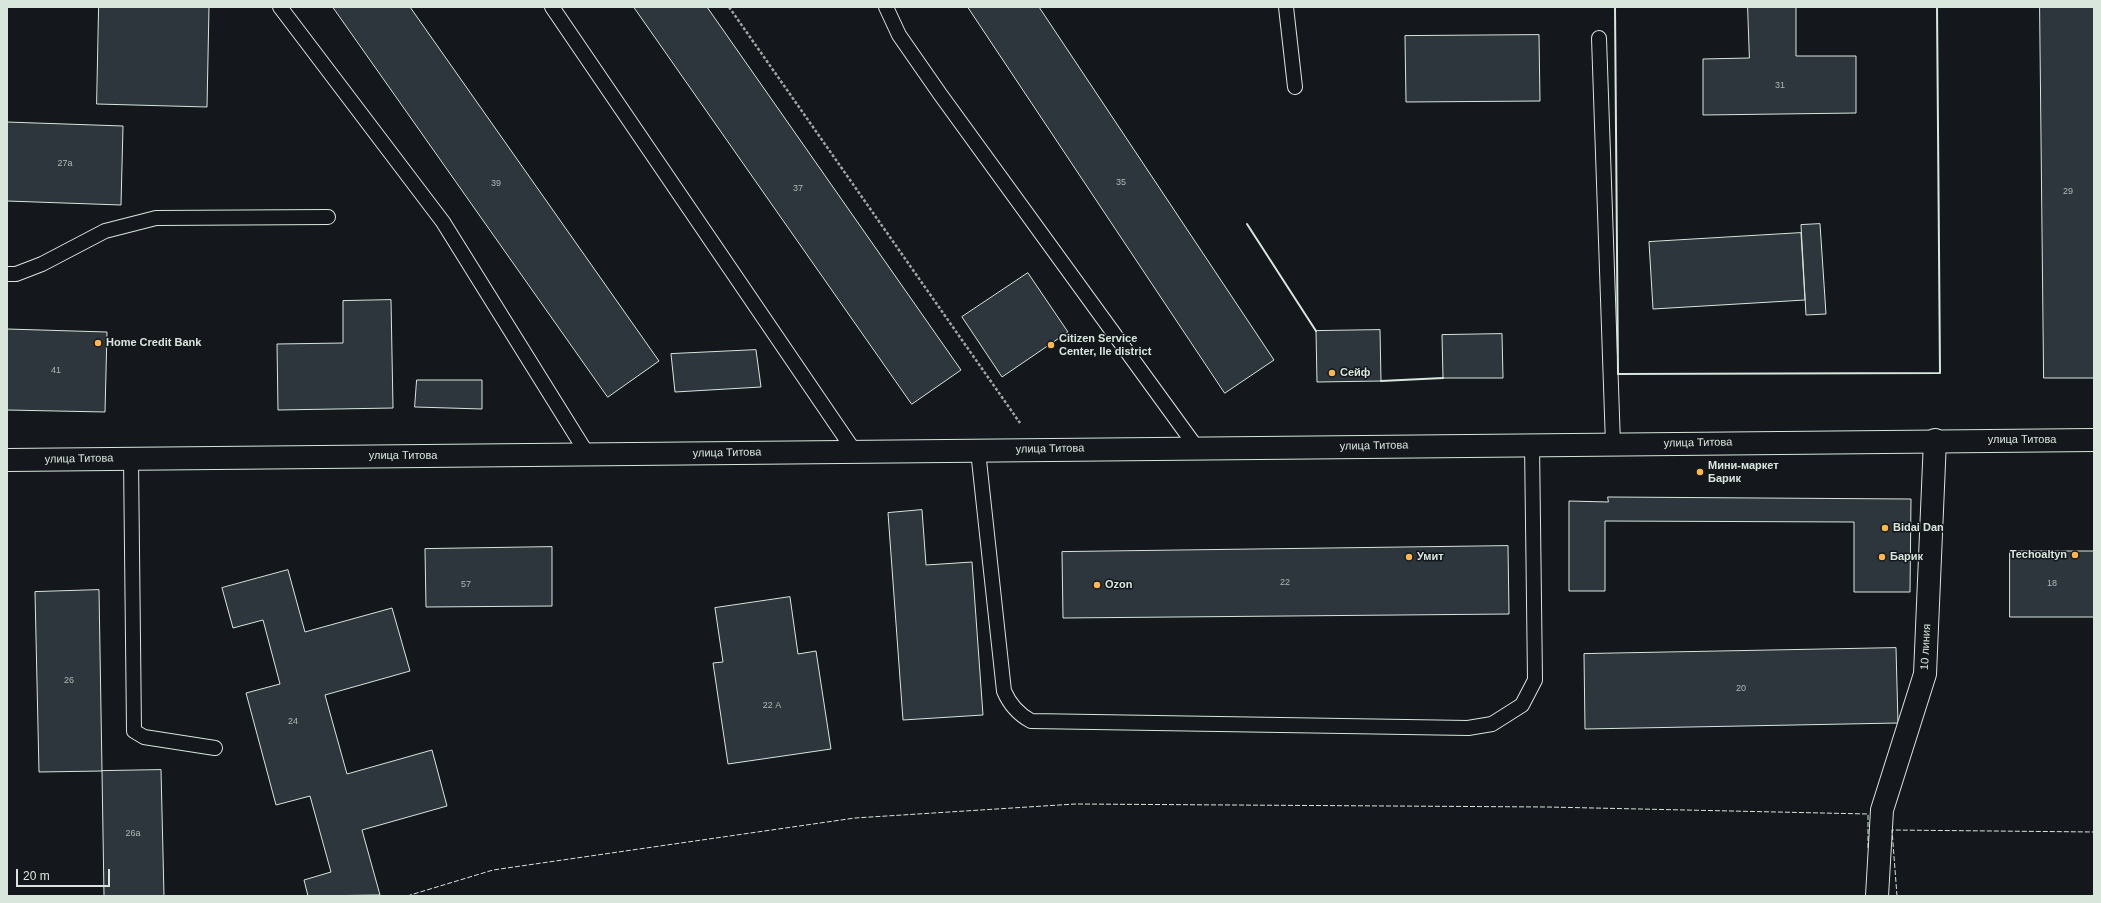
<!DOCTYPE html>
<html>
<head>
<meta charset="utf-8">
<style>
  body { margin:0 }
  #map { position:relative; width:2101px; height:903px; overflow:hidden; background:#14181c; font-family:Helvetica,sans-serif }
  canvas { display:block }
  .frame { position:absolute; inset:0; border:8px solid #d8e6dc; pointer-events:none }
  .scale { position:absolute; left:16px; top:869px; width:94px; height:18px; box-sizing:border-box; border:2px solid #d8e6dc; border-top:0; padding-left:5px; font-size:12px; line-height:14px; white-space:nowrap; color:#d8e6dc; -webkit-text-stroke:3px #14181c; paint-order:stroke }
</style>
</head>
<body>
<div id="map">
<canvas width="2101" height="903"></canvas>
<div class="frame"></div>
<div class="scale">20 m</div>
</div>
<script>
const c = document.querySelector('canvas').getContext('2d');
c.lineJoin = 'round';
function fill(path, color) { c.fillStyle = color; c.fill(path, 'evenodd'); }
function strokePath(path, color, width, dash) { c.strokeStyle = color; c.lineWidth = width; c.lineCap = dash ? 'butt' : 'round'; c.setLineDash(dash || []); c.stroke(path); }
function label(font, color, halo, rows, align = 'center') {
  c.font = font + ' Helvetica,sans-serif'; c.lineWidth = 3; c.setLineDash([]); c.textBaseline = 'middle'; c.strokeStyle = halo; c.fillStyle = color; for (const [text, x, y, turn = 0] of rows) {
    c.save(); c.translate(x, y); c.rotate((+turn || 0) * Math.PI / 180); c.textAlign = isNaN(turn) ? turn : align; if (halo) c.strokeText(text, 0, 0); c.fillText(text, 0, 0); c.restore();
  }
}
const building = new Path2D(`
  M 99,7 L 209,7 L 207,107 L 97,104 Z
  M 333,7 L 410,7 L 659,361 L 608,397 Z
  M 634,7 L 707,7 L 961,370 L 912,404 Z
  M 968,7 L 1039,7 L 1274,360 L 1225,393 Z
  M 1748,7 L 1796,7 L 1796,56 L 1856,56 L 1856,113 L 1703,115 L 1703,59 L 1749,58 Z
  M 2040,7 L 2094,7 L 2094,378 L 2044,378 Z
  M 1539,35 L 1540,101 L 1406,102 L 1405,36 Z
  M 7,122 L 123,126 L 121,205 L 7,201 Z
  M 1820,224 L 1826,314 L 1806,315 L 1801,225 Z
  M 1801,233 L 1805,300 L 1653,309 L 1649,242 Z
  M 1028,273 L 1068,332 L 1002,377 L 962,317 Z
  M 391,300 L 393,408 L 278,410 L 277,344 L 343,343 L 343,301 Z
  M 7,329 L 107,332 L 105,412 L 7,410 Z
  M 1380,330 L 1381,381 L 1317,382 L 1316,331 Z
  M 1502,334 L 1503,378 L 1443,378 L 1442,335 Z
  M 756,350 L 761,387 L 675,392 L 671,354 Z
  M 417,380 L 482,380 L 482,409 L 415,407 Z
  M 1608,497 L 1911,499 L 1910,592 L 1854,592 L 1854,522 L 1605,521 L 1605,591 L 1569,591 L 1569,501 L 1608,502 Z
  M 922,510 L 926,565 L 972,562 L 983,715 L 903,720 L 888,513 Z
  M 1508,546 L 1509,614 L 1063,618 L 1062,552 Z
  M 552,547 L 552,606 L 426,607 L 425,549 Z
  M 2010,551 L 2094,551 L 2094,617 L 2010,617 Z
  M 288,570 L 305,632 L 392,608 L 410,671 L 325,695 L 347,774 L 432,750 L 447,806 L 362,830 L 380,895 L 308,896 L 304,880 L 331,872 L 310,796 L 276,805 L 246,693 L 280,684 L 263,620 L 233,628 L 222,588 Z
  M 99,590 L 102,771 L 39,772 L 35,592 Z
  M 790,597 L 798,654 L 816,651 L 831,749 L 728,764 L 713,663 L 723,662 L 715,608 Z
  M 1896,648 L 1898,723 L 1585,729 L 1584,654 Z
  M 161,770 L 164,896 L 104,896 L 102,771 Z`);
fill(building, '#2c363c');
strokePath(building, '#d8e6dc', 1);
const service = new Path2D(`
  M 280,7 L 443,222 L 588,455
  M 552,7 L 855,452
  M 886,7 L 899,35 L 940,94 L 1197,448
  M 1286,7 L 1295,87
  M 1599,38 L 1613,444
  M 7,274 L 16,274 L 42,264 L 105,231 L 156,218 L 328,217
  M 978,451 L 1004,691 C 1010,705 1018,714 1031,721 L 1468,728 L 1492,724 L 1522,705 L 1535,680 L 1532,444
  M 131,459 L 134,731 L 144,737 L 215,748`);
const minor = new Path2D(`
  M 1877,896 L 1882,810 L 1925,674 L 1935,440`);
const tertiary = new Path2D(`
  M 7,460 L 2094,440`);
strokePath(service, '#d8e6dc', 16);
strokePath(minor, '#d8e6dc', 24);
strokePath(tertiary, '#d8e6dc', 24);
strokePath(new Path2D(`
  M 729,7 L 1020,423`), '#9da8a2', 2.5, [3, 2]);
strokePath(service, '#14181c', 14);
strokePath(minor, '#14181c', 22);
strokePath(tertiary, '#14181c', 22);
strokePath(new Path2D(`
  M 407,896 L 493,870 L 855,818 L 1075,804 L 1548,807 L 1868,814 L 1868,848
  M 1897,896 L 1892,830 L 2094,832`), '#d8e6dc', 1, [5, 2]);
strokePath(new Path2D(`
  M 1615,7 L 1618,374 L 1940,373 L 1937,7
  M 1247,224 L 1316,331
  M 1381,381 L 1443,378`), '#d8e6dc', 2);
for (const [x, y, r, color] of [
  [98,343,4,"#ffb74d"],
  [1051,345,4,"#ffb74d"],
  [1332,373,4,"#ffb74d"],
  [1700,472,4,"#ffb74d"],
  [1885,528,4,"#ffb74d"],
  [2075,555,4,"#ffb74d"],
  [1409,557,4,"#ffb74d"],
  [1882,557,4,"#ffb74d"],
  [1097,585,4,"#ffb74d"]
]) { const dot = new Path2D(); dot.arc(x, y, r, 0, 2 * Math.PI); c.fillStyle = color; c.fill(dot); strokePath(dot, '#14181c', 1.5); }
label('9px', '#adbab4', null, [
  ["31",1780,86],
  ["27a",65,164],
  ["35",1121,183],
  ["39",496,184],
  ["37",798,189],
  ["29",2068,192],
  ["41",56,371],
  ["22",1285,583],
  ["18",2052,584],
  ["57",466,585],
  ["26",69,681],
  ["20",1741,689],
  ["22 А",772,706],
  ["24",293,722],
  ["26а",133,834]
]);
label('bold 11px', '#d8e6dc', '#14181c', [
  ["Citizen Service",1059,339],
  ["Center, Ile district",1059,352],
  ["Home Credit Bank",106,343],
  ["Сейф",1340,373],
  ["Мини-маркет",1708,466],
  ["Барик",1708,479],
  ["Bidai Dan",1893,528],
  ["Techoaltyn",2067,555,"right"],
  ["Умит",1417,557],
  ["Барик",1890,557],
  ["Ozon",1105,585]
], 'left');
label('11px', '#d8e6dc', '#14181c', [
  ["улица Титова",2022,440],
  ["улица Титова",1698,443,-1],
  ["улица Титова",1374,446,-1],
  ["улица Титова",1050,449,-1],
  ["улица Титова",727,453,-1],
  ["улица Титова",403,456],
  ["улица Титова",79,459,-1],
  ["10 линия",1926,647,-87]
]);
</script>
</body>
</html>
